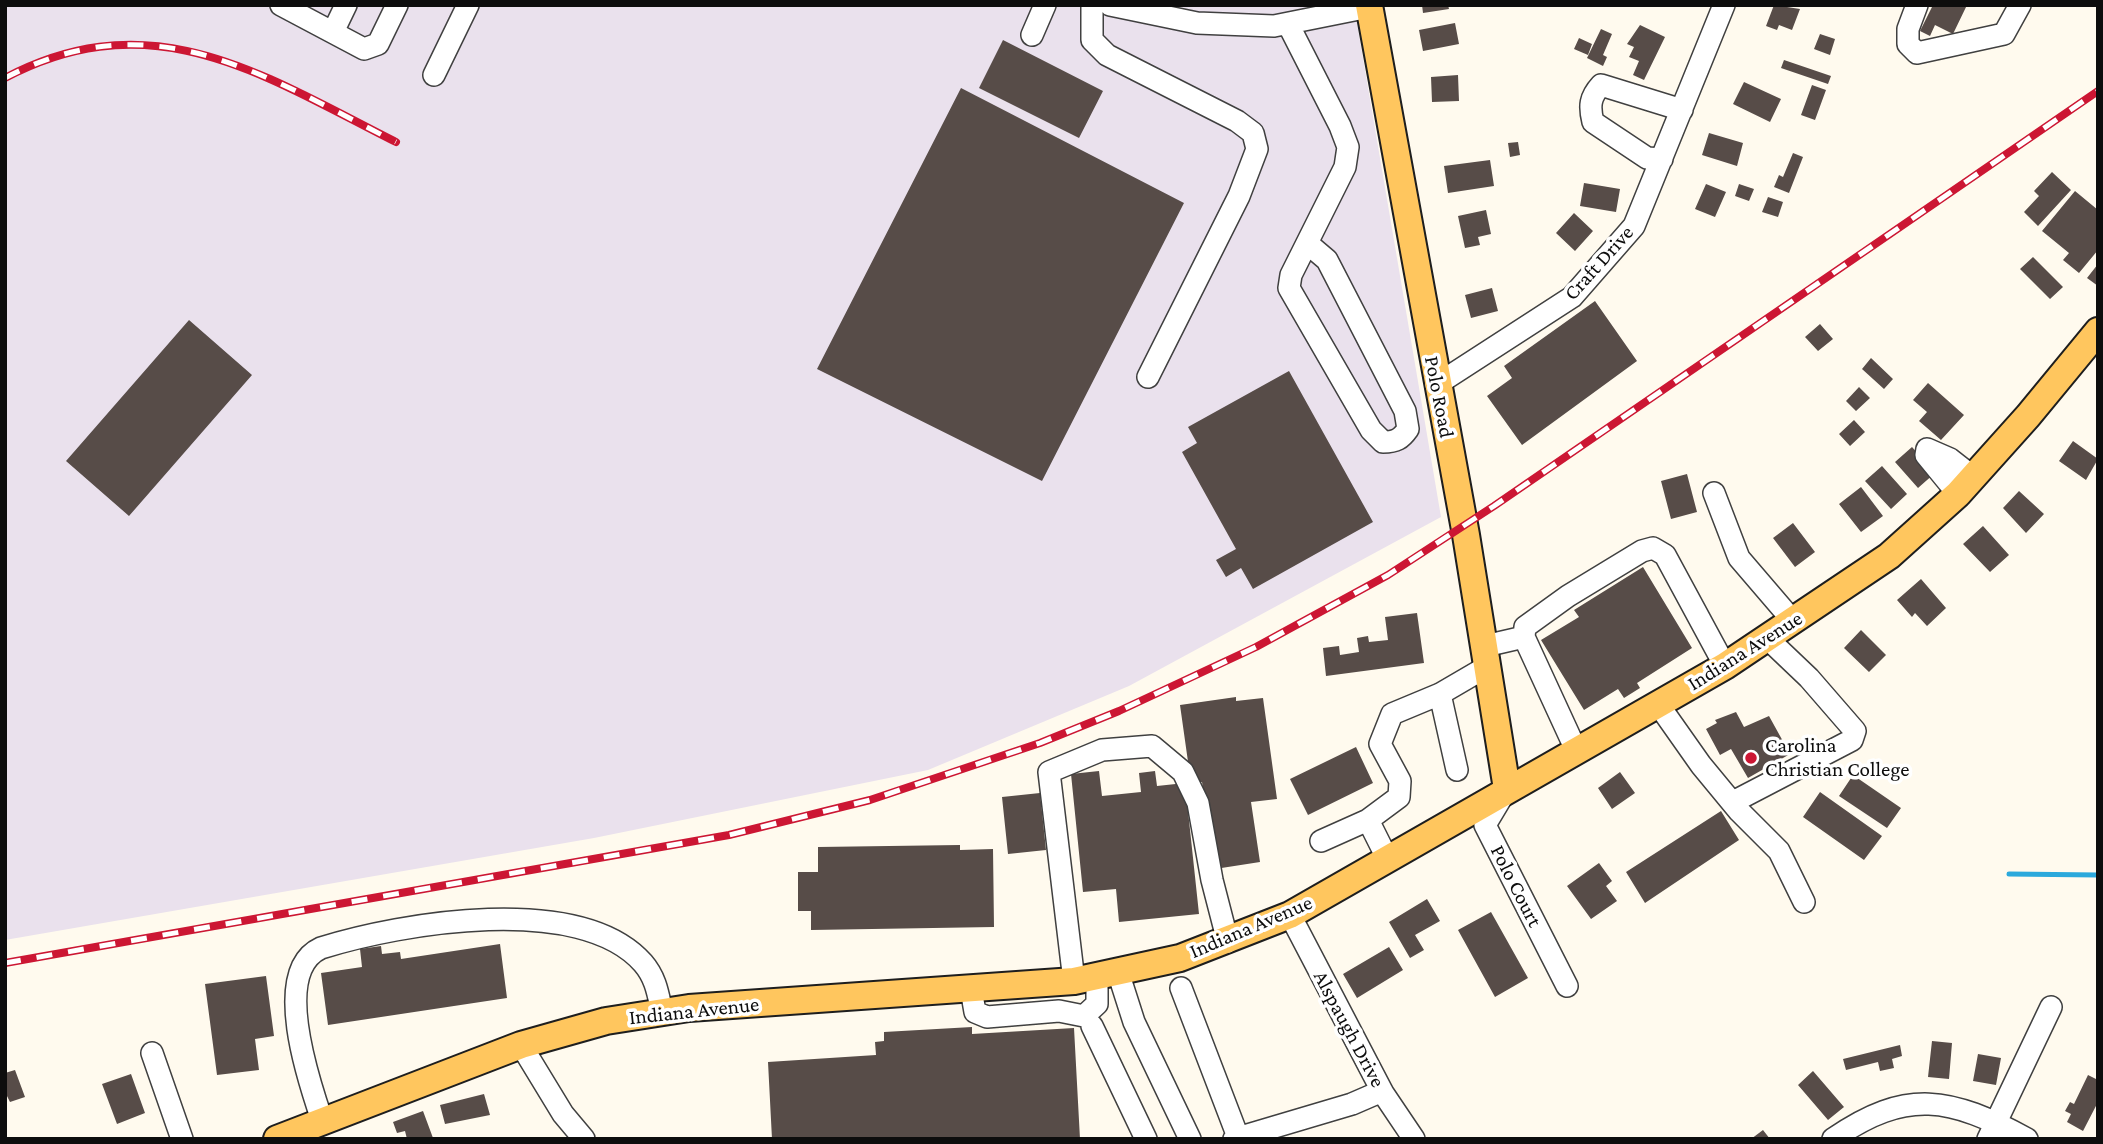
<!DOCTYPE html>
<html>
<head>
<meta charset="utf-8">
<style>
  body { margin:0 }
  #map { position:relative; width:2103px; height:1144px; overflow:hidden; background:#fffaee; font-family:"Crimson Pro",serif }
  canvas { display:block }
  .frame { position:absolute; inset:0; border:7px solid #0d0d0d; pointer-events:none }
</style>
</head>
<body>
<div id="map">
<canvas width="2103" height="1144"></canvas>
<div class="frame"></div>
</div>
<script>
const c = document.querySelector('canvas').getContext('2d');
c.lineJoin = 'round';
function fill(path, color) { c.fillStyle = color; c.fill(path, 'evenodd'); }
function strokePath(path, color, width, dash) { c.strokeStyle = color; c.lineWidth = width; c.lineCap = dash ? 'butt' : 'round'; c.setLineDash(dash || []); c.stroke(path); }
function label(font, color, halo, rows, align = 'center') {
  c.font = font + ' "Crimson Pro",serif'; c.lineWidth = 7; c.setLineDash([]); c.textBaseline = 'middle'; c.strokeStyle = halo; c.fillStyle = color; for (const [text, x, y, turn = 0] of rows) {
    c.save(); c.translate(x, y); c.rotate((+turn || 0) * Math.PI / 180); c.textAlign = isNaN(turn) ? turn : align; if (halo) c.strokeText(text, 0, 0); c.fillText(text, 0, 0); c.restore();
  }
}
fill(new Path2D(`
  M 5,5 L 1354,5 L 1441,517 L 1129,686 L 928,770 L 594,838 L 5,940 Z`), '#eae1ed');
strokePath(new Path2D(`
  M 2009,874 L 2098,875`), '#2ba9dc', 5);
fill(new Path2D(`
  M 1422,5 L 1448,5 L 1449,9 L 1423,13 Z
  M 1774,5 L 1800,9 L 1792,30 L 1779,25 L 1777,30 L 1766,26 Z
  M 1933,5 L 1967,5 L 1953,34 L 1935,25 L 1930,36 L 1920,31 Z
  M 1455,23 L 1459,44 L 1423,51 L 1419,30 Z
  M 1640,25 L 1665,37 L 1644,80 L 1633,75 L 1639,61 L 1629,57 L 1634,47 L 1627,44 Z
  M 1601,29 L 1612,34 L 1603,55 L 1607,57 L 1603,66 L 1587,58 Z
  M 1820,34 L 1835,39 L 1830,55 L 1814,49 Z
  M 1579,38 L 1592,44 L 1588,55 L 1574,49 Z
  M 1003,40 L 1103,91 L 1079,138 L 979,88 Z
  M 1784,60 L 1831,76 L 1828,84 L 1781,68 Z
  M 1458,75 L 1459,101 L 1432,102 L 1431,77 Z
  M 1744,82 L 1781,99 L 1770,122 L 1733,104 Z
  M 1812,85 L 1826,90 L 1815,120 L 1801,115 Z
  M 961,88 L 1184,203 L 1042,481 L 817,369 Z
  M 1709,133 L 1743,143 L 1737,166 L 1702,155 Z
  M 1518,142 L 1520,155 L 1510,157 L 1508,143 Z
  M 1793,153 L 1803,157 L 1789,193 L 1774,187 L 1779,175 L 1783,177 Z
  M 1490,160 L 1494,186 L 1448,193 L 1444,166 Z
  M 2052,172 L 2071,190 L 2038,226 L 2024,212 L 2039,196 L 2034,191 Z
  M 1584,183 L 1620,189 L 1616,212 L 1580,206 Z
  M 1706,184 L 1726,192 L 1715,217 L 1695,209 Z
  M 1739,184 L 1754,189 L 1749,201 L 1735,196 Z
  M 2075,191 L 2098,210 L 2098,250 L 2079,273 L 2063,260 L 2069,253 L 2042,231 Z
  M 1768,197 L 1783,202 L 1778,217 L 1762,212 Z
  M 1486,210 L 1491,234 L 1478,237 L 1480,245 L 1465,248 L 1458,216 Z
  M 1574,213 L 1593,231 L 1575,251 L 1556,233 Z
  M 2033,257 L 2063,287 L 2050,299 L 2020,269 Z
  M 2098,264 L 2098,286 L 2087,278 Z
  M 1492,288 L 1498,311 L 1471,318 L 1465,295 Z
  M 1595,301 L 1637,361 L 1522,445 L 1487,396 L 1512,378 L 1504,366 Z
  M 189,320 L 252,375 L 129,516 L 66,461 Z
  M 1820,324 L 1833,339 L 1818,351 L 1805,337 Z
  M 1871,358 L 1893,379 L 1884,389 L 1862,369 Z
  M 1289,371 L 1373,522 L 1253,589 L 1241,568 L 1226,577 L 1216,560 L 1236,549 L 1182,452 L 1197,443 L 1188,427 Z
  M 1928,383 L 1964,415 L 1941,440 L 1919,421 L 1927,412 L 1913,400 Z
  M 1859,387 L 1870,398 L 1856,411 L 1846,401 Z
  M 1854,420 L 1865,432 L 1850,446 L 1839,434 Z
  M 2073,441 L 2098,459 L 2086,480 L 2059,461 Z
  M 1912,447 L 1935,473 L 1918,488 L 1895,462 Z
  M 1882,466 L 1907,494 L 1891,509 L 1865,481 Z
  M 1687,474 L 1697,512 L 1671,519 L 1661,481 Z
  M 1861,487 L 1883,516 L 1861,532 L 1839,504 Z
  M 2019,491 L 2044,514 L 2026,533 L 2003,508 Z
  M 1793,523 L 1815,552 L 1795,567 L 1773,538 Z
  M 1983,526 L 2009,555 L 1990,572 L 1963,544 Z
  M 1643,567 L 1692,648 L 1637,683 L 1640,688 L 1624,698 L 1618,689 L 1584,710 L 1541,640 L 1579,617 L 1574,610 Z
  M 1921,579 L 1946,608 L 1927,626 L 1915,613 L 1912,617 L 1897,600 Z
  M 1417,613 L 1424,663 L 1326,676 L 1323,648 L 1339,646 L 1340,655 L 1359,652 L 1357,638 L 1368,636 L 1369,642 L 1388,640 L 1385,617 Z
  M 1861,630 L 1886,655 L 1869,672 L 1844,648 Z
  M 1236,697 L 1236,701 L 1263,698 L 1277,799 L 1251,802 L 1260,862 L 1215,869 L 1202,782 L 1191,783 L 1180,705 Z
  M 1736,712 L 1744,727 L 1769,716 L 1790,754 L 1748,778 L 1731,749 L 1720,755 L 1706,729 L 1717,723 L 1715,720 Z
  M 1356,747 L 1373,783 L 1308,815 L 1290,779 Z
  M 1099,771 L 1102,796 L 1141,792 L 1139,773 L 1155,771 L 1157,786 L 1185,783 L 1199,914 L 1119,922 L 1116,889 L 1083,892 L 1071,774 Z
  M 1620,772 L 1635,793 L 1612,809 L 1598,788 Z
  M 1853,775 L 1901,808 L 1887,828 L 1839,796 Z
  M 1820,792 L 1882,836 L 1864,860 L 1803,817 Z
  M 1040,793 L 1046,850 L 1008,854 L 1002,797 Z
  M 1721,811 L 1739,840 L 1645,903 L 1626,872 Z
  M 960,845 L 960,850 L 993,849 L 994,927 L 811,930 L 811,911 L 798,911 L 798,872 L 818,872 L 818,847 Z
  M 1599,863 L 1612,881 L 1606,886 L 1617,901 L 1591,919 L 1567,886 Z
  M 1427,899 L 1440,921 L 1415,935 L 1424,950 L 1410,958 L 1389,922 Z
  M 1491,912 L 1528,978 L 1495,997 L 1458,930 Z
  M 500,944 L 507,998 L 328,1025 L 321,973 L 362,967 L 360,949 L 381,946 L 382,954 L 400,952 L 401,959 Z
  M 1389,947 L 1403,970 L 1357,998 L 1343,974 Z
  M 266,976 L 274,1036 L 255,1039 L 259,1070 L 217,1075 L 205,984 Z
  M 972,1027 L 972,1034 L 1074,1028 L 1080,1139 L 772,1139 L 768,1062 L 876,1055 L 875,1042 L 884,1041 L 884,1032 Z
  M 1932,1041 L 1952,1043 L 1949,1079 L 1928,1077 Z
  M 1900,1045 L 1902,1056 L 1892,1059 L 1894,1068 L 1880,1071 L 1878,1062 L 1846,1070 L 1843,1059 Z
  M 1978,1054 L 2001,1058 L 1996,1085 L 1973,1081 Z
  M 15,1070 L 25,1097 L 10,1102 L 5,1092 L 5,1073 Z
  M 1813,1071 L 1844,1107 L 1828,1120 L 1798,1085 Z
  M 131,1074 L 145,1113 L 117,1124 L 102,1084 Z
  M 2088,1075 L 2098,1080 L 2098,1102 L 2083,1131 L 2067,1122 L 2071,1114 L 2065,1111 L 2070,1102 L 2074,1104 Z
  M 484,1094 L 490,1115 L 445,1124 L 440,1105 Z
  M 423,1111 L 433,1138 L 407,1139 L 405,1131 L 397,1133 L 393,1122 Z
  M 1763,1130 L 1770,1139 L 1751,1139 Z`), '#574c48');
const minor = new Path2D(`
  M 281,5 L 364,49 L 378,44 L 397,5
  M 1092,5 L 1092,40 L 1107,55 L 1237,121 L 1253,133 L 1257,149 L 1239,196 L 1148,377
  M 1110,5 L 1197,23 L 1274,26 L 1369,7
  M 1917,5 L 1908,29 L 1908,44 L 1917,53 L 2004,34 L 2020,5
  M 1288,24 L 1340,126 L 1348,147 L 1345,167 L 1291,275 L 1289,288 L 1371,430 L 1383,442 C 1396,442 1401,439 1408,429 L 1405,411 L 1327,260 L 1307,243
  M 333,32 L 346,5
  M 1032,35 L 1045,5
  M 434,75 L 468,5
  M 1662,159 L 1647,158 L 1593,122 C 1589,106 1590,97 1601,85 L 1682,110
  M 1436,385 L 1572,297 L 1634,226 L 1724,5
  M 1714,493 L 1739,558 L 1793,621
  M 1958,494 L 1926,455 L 1927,449 L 1950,459 L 1973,477
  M 1485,646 L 1524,637
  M 1440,694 L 1457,770
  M 1658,704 L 1701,765 L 1739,811 L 1779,851 L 1804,902
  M 1576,750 L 1524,637 L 1525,627 L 1568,596 L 1642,551 L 1653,548 L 1665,555 L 1725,666
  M 1506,790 L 1485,825 L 1567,986
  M 1733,802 L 1852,740 L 1855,731 L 1809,678 L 1767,638
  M 1321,841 L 1368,820
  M 1387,858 L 1368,820 L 1399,797 L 1400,781 L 1380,744 L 1392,714 L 1440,694 L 1488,666
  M 1290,915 L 1383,1093 L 1414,1139
  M 1118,972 L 1134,1022 L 1190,1139
  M 1074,981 L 1049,772 L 1102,750 L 1152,746 L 1183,772 L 1198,803 L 1212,880 L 1228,942
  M 1181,988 L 1238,1137
  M 971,989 L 975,1012 L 987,1017 L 1059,1011 L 1084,1016 L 1097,1004 L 1097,976
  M 1092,1026 L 1146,1139
  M 521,1045 L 563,1114 L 584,1139
  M 152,1053 L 182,1139
  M 322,1120 C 309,1082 271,971 321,948 C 401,923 580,892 643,963 C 656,978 658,994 662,1012
  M 1234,1139 L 1352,1104 L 1382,1091
  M 1833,1139 C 1907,1088 1950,1097 2027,1139
  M 1988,1139 L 2051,1007`);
const major = new Path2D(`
  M 1369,5 L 1466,535 L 1507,789
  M 277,1139 L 521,1045 L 606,1021 L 689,1008 L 1074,981 L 1180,958 L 1290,915 L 1725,666 L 1889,556 L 1958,494 L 2028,416 L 2098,331`);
strokePath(minor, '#404040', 24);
strokePath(major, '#1e1e1e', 30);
strokePath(minor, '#fff', 21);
strokePath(major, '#ffc65e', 26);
const rail = new Path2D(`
  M 5,78 C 153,0 263,75 396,142
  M 5,963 L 729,835 L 870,800 L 1040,743 L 1119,711 L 1256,647 L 1388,575 L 1494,506 L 2098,91`);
strokePath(rail, '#cc1633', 8);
strokePath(rail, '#fff', 5, [16]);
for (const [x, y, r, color] of [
  [1751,758,7,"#cc1633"]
]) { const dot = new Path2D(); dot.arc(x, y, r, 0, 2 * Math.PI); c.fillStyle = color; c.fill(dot); strokePath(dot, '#fff', 2.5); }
label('21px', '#0d0d0d', '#fff', [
  ["Craft Drive",1599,263,-48],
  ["Polo Road",1439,397,79],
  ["Indiana Avenue",1745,651,-32],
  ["Polo Court",1516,886,63],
  ["Indiana Avenue",1251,927,-23],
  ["Indiana Avenue",694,1011,-6],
  ["Alspaugh Drive",1349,1029,62]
]);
label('21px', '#0d0d0d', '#fff', [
  ["Carolina",1765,746],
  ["Christian College",1765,770]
], 'left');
</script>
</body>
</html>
